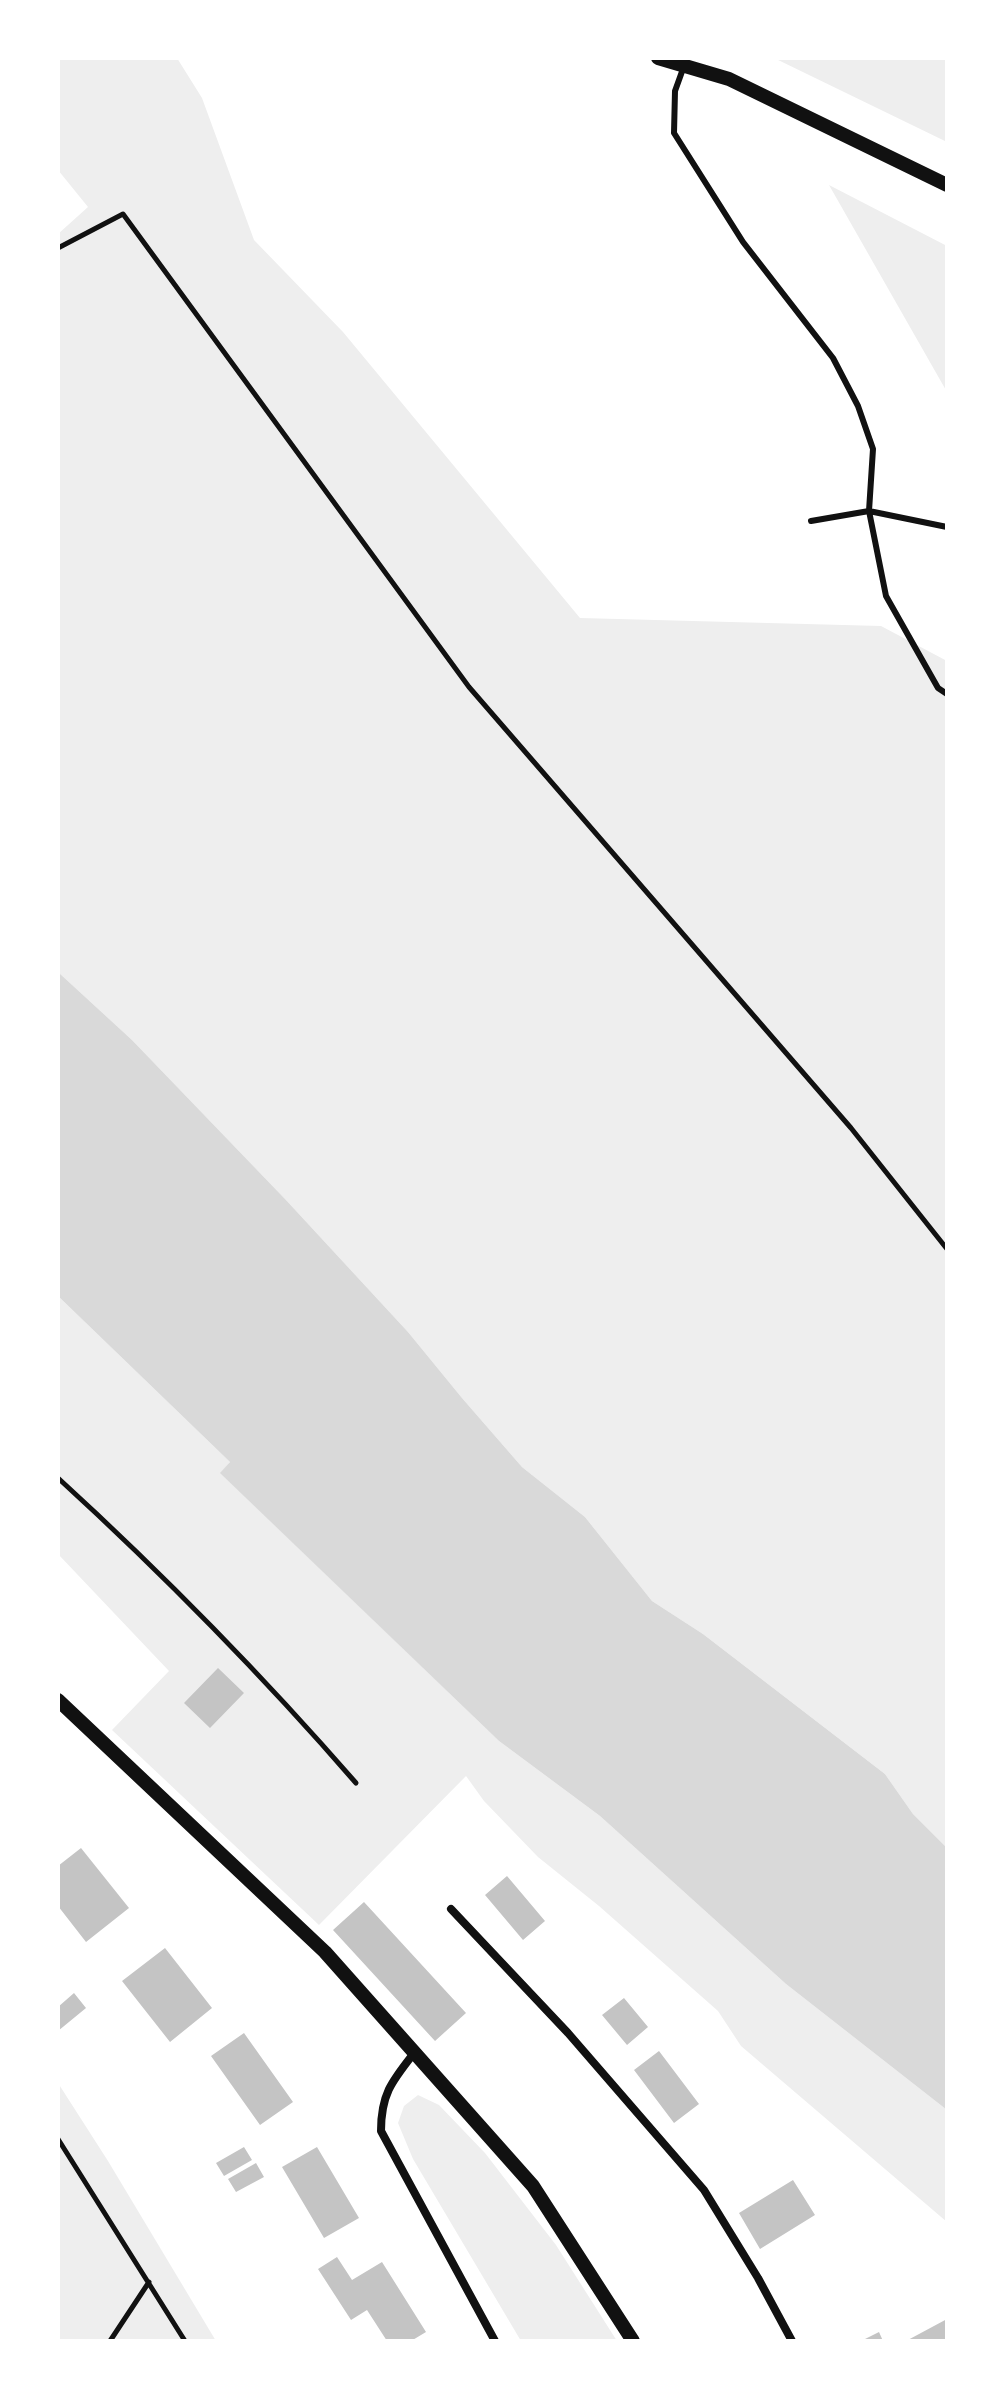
<!DOCTYPE html>
<html>
<head>
<meta charset="utf-8">
<style>
  body { margin:0 }
  #map { position:relative; width:1005px; height:2399px; overflow:hidden; background:#fff; font-family:Jost,sans-serif }
  canvas { display:block }
  .frame { position:absolute; inset:0; border:60px solid #fff; pointer-events:none }
</style>
</head>
<body>
<div id="map">
<canvas width="1005" height="2399"></canvas>
<div class="frame"></div>
</div>
<script>
const c = document.querySelector('canvas').getContext('2d');
c.lineJoin = 'round';
function fill(path, color) { c.fillStyle = color; c.fill(path, 'evenodd'); }
function strokePath(path, color, width, dash) { c.strokeStyle = color; c.lineWidth = width; c.lineCap = dash ? 'butt' : 'round'; c.setLineDash(dash || []); c.stroke(path); }
fill(new Path2D(`
  M 58,58 L 177,58 L 202,98 L 254,240 L 343,332 L 580,618 L 881,626 L 947,661 L 947,1848 L 913,1814 L 885,1774 L 703,1634 L 652,1601 L 585,1517 L 522,1467 L 462,1398 L 408,1332 L 286,1200 L 132,1040 L 58,972 L 58,234 L 88,207 L 58,170 Z
  M 774,58 L 947,58 L 947,142 Z
  M 829,185 L 947,246 L 947,392 Z
  M 58,1296 L 230,1462 L 221,1473 L 499,1741 L 600,1816 L 786,1984 L 947,2110 L 947,2222 L 741,2046 L 718,2011 L 599,1906 L 538,1857 L 484,1801 L 466,1776 L 319,1925 L 112,1730 L 169,1671 L 58,1554 Z
  M 58,2083 L 108,2161 L 216,2341 L 58,2341 Z
  M 418,2095 L 439,2105 L 485,2153 L 556,2245 L 617,2341 L 521,2341 L 413,2159 L 398,2123 L 404,2106 Z`), '#eee');
fill(new Path2D(`
  M 58,972 L 132,1040 L 286,1200 L 408,1332 L 462,1398 L 522,1467 L 585,1517 L 652,1601 L 703,1634 L 885,1774 L 913,1814 L 947,1848 L 947,2110 L 786,1984 L 600,1816 L 499,1741 L 220,1473 L 230,1462 L 58,1296 Z`), '#d9d9d9');
fill(new Path2D(`
  M 218,1668 L 244,1693 L 210,1728 L 184,1703 Z
  M 81,1848 L 129,1908 L 86,1942 L 58,1906 L 58,1866 Z
  M 507,1876 L 545,1921 L 523,1940 L 485,1895 Z
  M 364,1902 L 466,2013 L 435,2041 L 333,1930 Z
  M 165,1948 L 212,2008 L 170,2042 L 122,1981 Z
  M 74,1993 L 86,2008 L 58,2031 L 58,2007 Z
  M 624,1998 L 648,2027 L 627,2045 L 602,2015 Z
  M 244,2033 L 293,2102 L 260,2125 L 211,2056 Z
  M 659,2051 L 699,2104 L 674,2123 L 634,2070 Z
  M 244,2147 L 252,2160 L 224,2176 L 216,2163 Z
  M 317,2147 L 359,2218 L 324,2238 L 282,2167 Z
  M 256,2163 L 264,2177 L 236,2192 L 228,2179 Z
  M 793,2180 L 815,2215 L 760,2249 L 739,2213 Z
  M 337,2257 L 352,2280 L 382,2262 L 426,2332 L 411,2341 L 387,2341 L 367,2310 L 351,2320 L 318,2269 Z
  M 947,2319 L 947,2341 L 906,2341 Z
  M 879,2332 L 883,2341 L 861,2341 Z`), '#c4c4c4');
strokePath(new Path2D(`
  M 58,248 L 123,214 L 469,687 L 851,1128 L 947,1249
  M 58,1478 C 163,1574 263,1676 356,1783
  M 58,2139 L 185,2341
  M 110,2341 L 149,2282`), '#111', 5);
strokePath(new Path2D(`
  M 684,66 L 675,91 L 674,133 L 743,242 L 833,358 L 858,406 L 873,449 L 869,511 L 886,596 L 938,688 L 947,694
  M 811,521 L 869,511 L 947,527`), '#111', 6);
strokePath(new Path2D(`
  M 451,1909 L 568,2033 L 704,2190 L 758,2278 L 792,2341
  M 414,2053 C 392,2081 381,2094 381,2131 L 495,2341`), '#111', 8);
strokePath(new Path2D(`
  M 658,58 L 729,79 L 947,185
  M 58,1700 L 325,1952 L 533,2186 L 633,2341`), '#111', 14);
</script>
</body>
</html>
